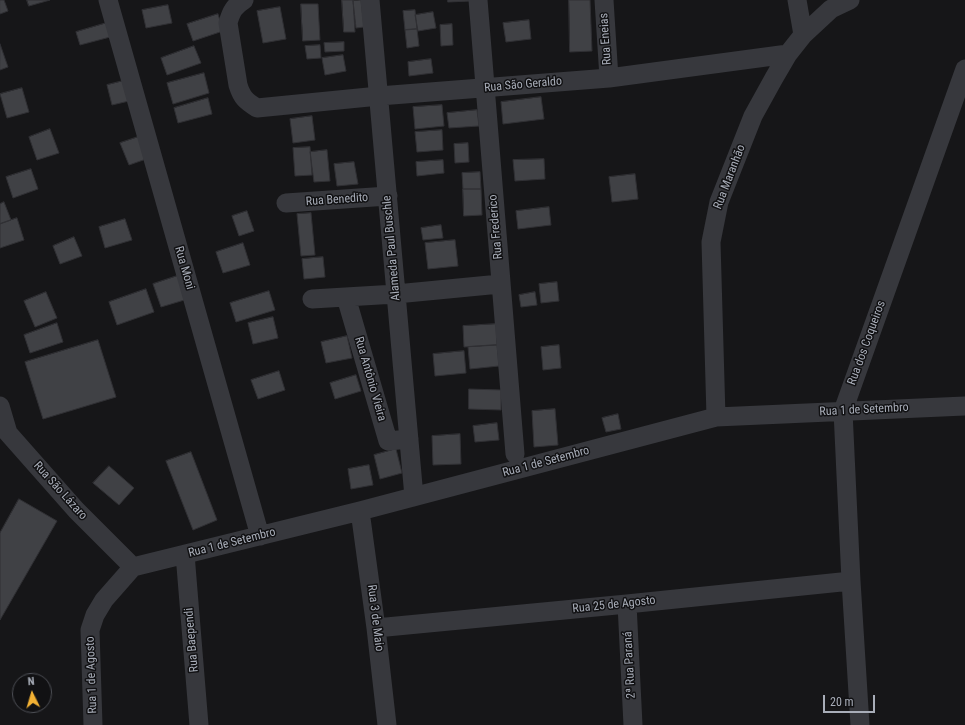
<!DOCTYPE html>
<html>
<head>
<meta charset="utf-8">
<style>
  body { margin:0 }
  #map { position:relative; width:965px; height:725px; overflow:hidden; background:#161618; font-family:"Roboto Condensed",sans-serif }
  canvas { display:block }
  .north { position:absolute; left:12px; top:673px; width:40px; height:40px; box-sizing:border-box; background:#111113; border:1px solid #4d4f55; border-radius:50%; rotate:355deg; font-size:11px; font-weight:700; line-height:16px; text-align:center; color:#a8adb8 }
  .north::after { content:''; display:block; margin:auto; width:14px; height:18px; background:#f2b134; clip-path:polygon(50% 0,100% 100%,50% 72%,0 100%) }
  .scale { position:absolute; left:823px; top:695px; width:52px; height:18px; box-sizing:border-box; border:2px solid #a8adb8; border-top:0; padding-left:5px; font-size:12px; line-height:14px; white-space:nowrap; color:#a8adb8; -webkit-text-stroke:3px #111113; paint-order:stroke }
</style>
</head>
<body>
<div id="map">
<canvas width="965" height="725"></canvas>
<div class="north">N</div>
<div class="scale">20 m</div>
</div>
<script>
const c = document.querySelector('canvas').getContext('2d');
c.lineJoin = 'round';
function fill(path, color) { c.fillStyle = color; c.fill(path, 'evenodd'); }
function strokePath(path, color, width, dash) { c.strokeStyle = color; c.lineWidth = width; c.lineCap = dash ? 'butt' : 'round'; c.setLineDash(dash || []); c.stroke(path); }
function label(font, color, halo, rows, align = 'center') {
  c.font = font + ' "Roboto Condensed",sans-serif'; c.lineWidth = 3; c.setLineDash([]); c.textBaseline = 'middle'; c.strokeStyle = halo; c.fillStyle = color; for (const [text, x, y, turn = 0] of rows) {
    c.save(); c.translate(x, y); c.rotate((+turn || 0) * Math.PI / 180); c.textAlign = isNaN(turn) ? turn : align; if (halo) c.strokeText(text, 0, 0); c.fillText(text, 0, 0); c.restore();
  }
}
const building = new Path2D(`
  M 0,0 L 4,0 L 8,11 L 0,14 Z
  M 27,0 L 50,0 L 29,6 Z
  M 342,0 L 353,0 L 355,32 L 344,32 Z
  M 361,0 L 364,27 L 356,28 L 353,1 Z
  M 448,0 L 470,0 L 470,1 L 448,2 Z
  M 569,0 L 590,0 L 592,51 L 570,52 Z
  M 301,4 L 318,4 L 320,40 L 303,41 Z
  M 168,5 L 172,23 L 146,28 L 142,10 Z
  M 280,7 L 286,39 L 263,43 L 257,11 Z
  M 415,10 L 417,29 L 405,30 L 403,11 Z
  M 433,12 L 436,28 L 418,31 L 415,15 Z
  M 218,14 L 223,31 L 193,41 L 187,24 Z
  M 529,20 L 531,39 L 506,42 L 503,23 Z
  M 110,22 L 114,36 L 80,45 L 76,32 Z
  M 452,24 L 453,45 L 441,46 L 440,25 Z
  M 417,29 L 419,46 L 407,48 L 405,30 Z
  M 344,42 L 344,51 L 325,52 L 324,43 Z
  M 0,44 L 8,67 L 0,70 Z
  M 320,45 L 321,58 L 307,59 L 305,46 Z
  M 194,46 L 201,63 L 167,75 L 161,58 Z
  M 343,55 L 346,71 L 325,75 L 322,58 Z
  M 431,59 L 433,73 L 409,76 L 408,62 Z
  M 204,73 L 209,93 L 173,104 L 167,83 Z
  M 123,81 L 129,101 L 112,105 L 107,85 Z
  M 22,88 L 29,112 L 7,118 L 0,94 Z
  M 541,97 L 544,119 L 503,124 L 501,102 Z
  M 208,98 L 212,114 L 178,123 L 174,108 Z
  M 442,105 L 444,126 L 415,129 L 413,107 Z
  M 477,110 L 479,126 L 449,128 L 447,113 Z
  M 312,116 L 315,140 L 293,143 L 290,119 Z
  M 50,129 L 59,153 L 37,160 L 29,137 Z
  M 442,130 L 443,150 L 417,152 L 415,132 Z
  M 141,136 L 149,158 L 129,165 L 120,143 Z
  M 468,143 L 469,162 L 455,163 L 454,144 Z
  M 310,147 L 312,175 L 295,176 L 293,148 Z
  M 327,150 L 330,181 L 314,182 L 310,152 Z
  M 544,159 L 545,179 L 515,181 L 513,160 Z
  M 443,160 L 444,173 L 417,176 L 416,162 Z
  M 354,162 L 358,184 L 337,186 L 334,164 Z
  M 31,169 L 38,189 L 13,198 L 6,177 Z
  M 480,172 L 481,189 L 463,189 L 462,173 Z
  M 635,174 L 638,199 L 612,202 L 609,177 Z
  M 463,189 L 481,189 L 482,215 L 464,216 Z
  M 4,202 L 11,220 L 0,224 L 0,204 Z
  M 549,207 L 551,225 L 518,229 L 516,211 Z
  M 247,211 L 254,231 L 239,236 L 232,216 Z
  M 311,213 L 315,255 L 301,256 L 297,214 Z
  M 17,218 L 24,240 L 0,248 L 0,224 Z
  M 125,219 L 132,240 L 105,248 L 99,227 Z
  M 441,225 L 443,238 L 423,240 L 421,228 Z
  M 74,237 L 82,256 L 60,264 L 53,246 Z
  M 455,240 L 458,266 L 428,269 L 425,243 Z
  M 243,243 L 250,265 L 223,273 L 216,252 Z
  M 323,257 L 325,277 L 304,279 L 302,259 Z
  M 183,274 L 191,298 L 161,307 L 153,284 Z
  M 557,282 L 559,301 L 541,303 L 539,284 Z
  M 146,289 L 154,312 L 117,325 L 109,302 Z
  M 269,291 L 275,310 L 236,322 L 230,303 Z
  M 46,292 L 57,318 L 35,327 L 24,301 Z
  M 535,292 L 537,305 L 521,307 L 519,295 Z
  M 273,317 L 278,338 L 253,344 L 248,323 Z
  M 57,323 L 63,342 L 30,353 L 24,335 Z
  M 496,324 L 497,345 L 464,347 L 463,326 Z
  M 347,336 L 352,358 L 326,363 L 321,342 Z
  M 98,340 L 116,397 L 43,419 L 25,362 Z
  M 497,345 L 499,366 L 470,369 L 468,347 Z
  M 559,345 L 561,368 L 543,370 L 541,347 Z
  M 464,351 L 466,373 L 435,376 L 433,354 Z
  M 279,371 L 285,390 L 258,399 L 251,380 Z
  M 356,375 L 361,391 L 335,399 L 330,383 Z
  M 469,389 L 501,390 L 501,410 L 469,409 Z
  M 555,409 L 558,445 L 534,447 L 532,411 Z
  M 618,414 L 621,429 L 606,432 L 602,418 Z
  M 497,423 L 499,440 L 475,442 L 473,426 Z
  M 460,434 L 461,464 L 433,465 L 432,436 Z
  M 396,449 L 402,473 L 380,479 L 374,455 Z
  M 191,452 L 217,520 L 193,530 L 166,461 Z
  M 369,465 L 373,485 L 351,489 L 348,469 Z
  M 109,466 L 134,488 L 119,505 L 93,483 Z
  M 19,499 L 57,521 L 0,620 L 0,533 Z`);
fill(building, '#404145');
strokePath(building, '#303034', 1);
strokePath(new Path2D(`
  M 108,0 L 260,536
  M 244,0 C 234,6 231,12 228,23 L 238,85 C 242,98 246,101 257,108 L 379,96 L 609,78 L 788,54
  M 370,0 L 414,497
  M 478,0 C 489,151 502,302 515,454
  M 604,0 L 609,78
  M 797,0 L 803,35
  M 286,203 L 388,196
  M 346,297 L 388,441 L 409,439
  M 312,299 L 396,294 L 500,284
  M 0,406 L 8,433 L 76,510 L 133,567
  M 716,417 L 711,242 L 719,202 L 753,116 L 774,78 L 788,54 L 803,35 L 831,9 L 850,0
  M 360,511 L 376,628 L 387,725
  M 185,554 L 199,725
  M 133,567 L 360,511 L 716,417 L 965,406
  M 627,604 L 633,725
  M 376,628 L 627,604 L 851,581
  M 93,725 L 90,630 L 95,615 L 104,600 L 133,567
  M 860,725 L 851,581 L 843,411 L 965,69`), '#37383d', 19);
label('12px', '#a8adb8', '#111113', [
  ["Rua Eneias",606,39,-94],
  ["Rua São Geraldo",523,85,-5],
  ["Rua Maranhão",730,177,-69],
  ["Rua Benedito",337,200,-4],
  ["Rua Frederico",496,227,-95],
  ["Alameda Paul Buschle",392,248,-95],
  ["Rua Moni",184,268,74],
  ["Rua dos Coqueiros",867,343,-70],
  ["Rua Antônio Vieira",370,379,74],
  ["Rua 1 de Setembro",864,410,-3],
  ["Rua 1 de Setembro",546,462,-15],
  ["Rua São Lázaro",60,491,48],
  ["Rua 1 de Setembro",232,543,-14],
  ["Rua 25 de Agosto",614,605,-6],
  ["Rua 3 de Maio",375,618,83],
  ["Rua Baependi",192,640,-95],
  ["2ª Rua Paraná",630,665,-93],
  ["Rua 1 de Agosto",92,675,-92]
]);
</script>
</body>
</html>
